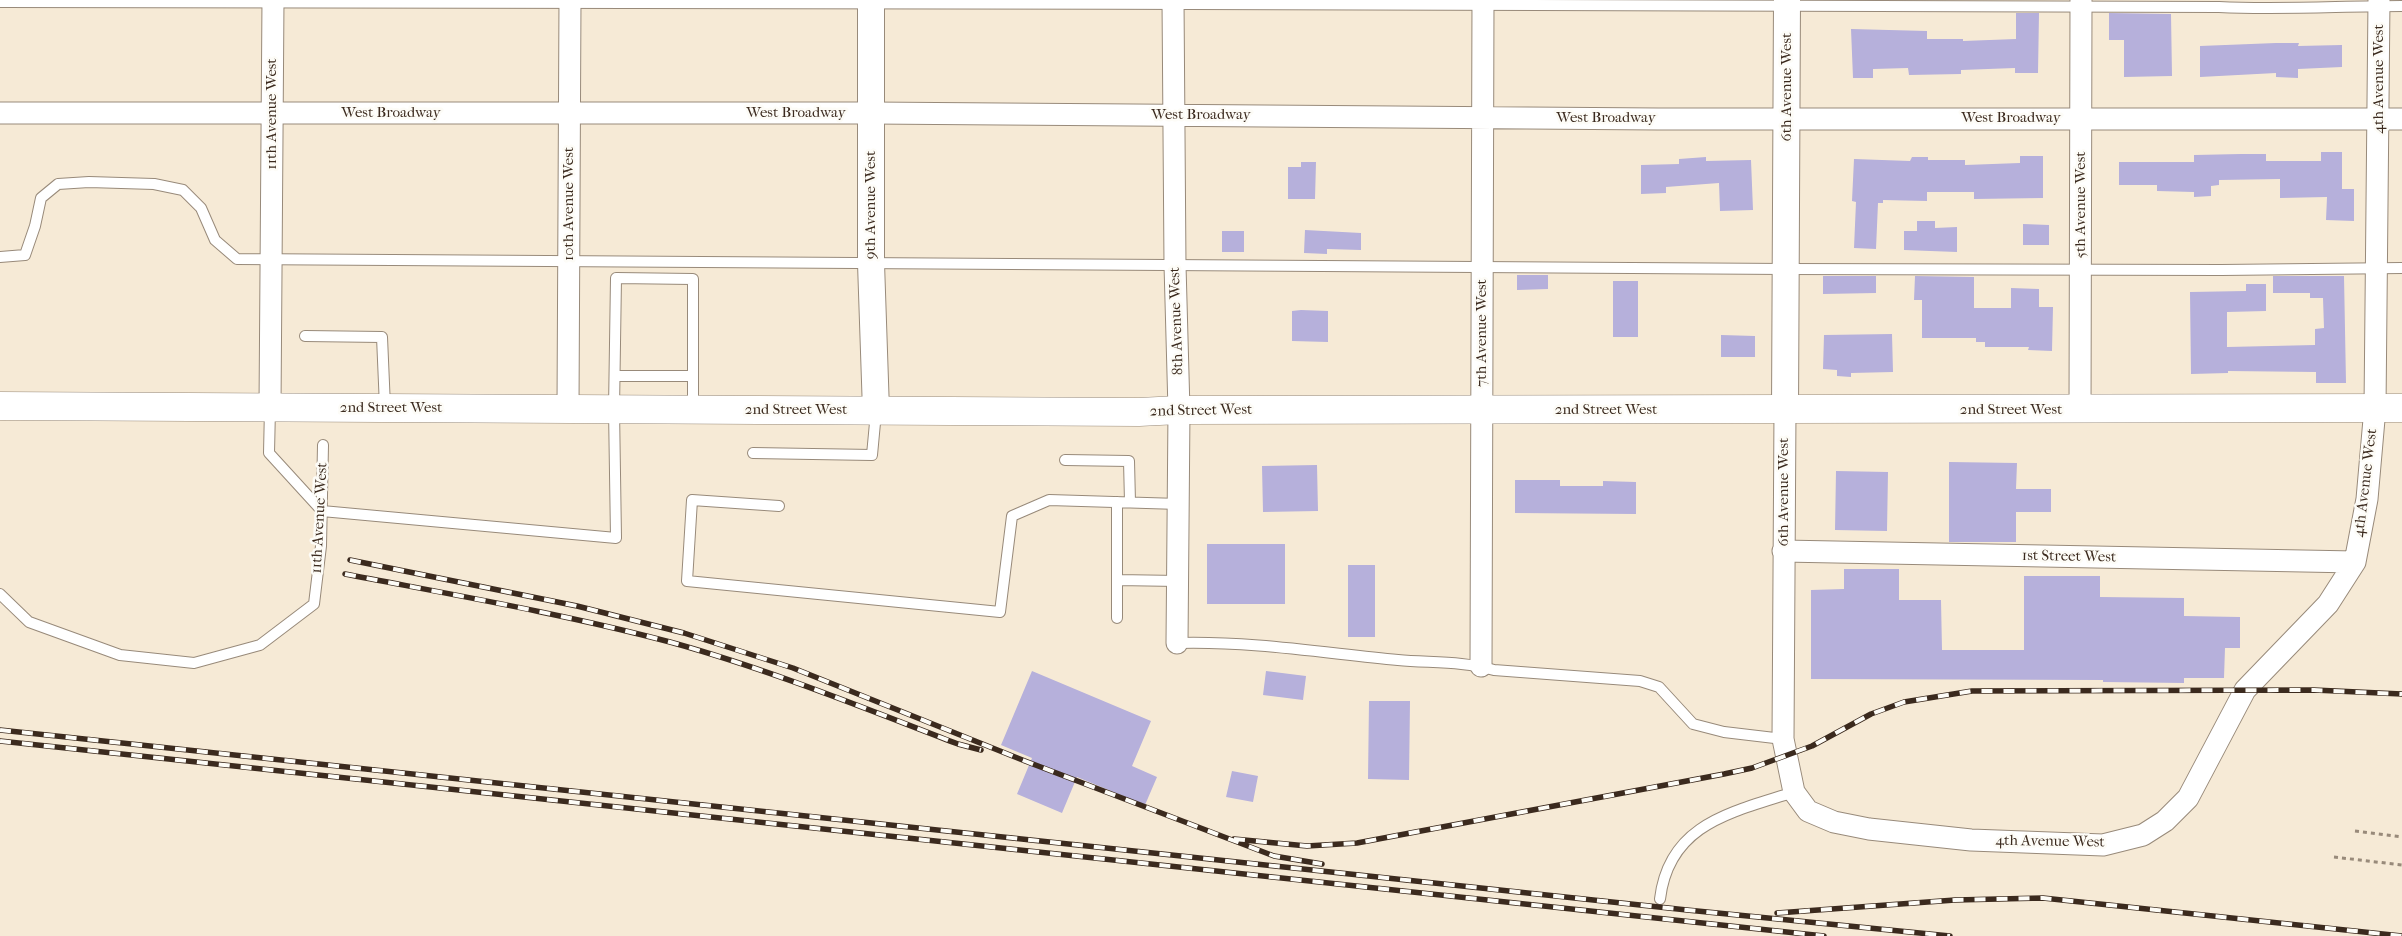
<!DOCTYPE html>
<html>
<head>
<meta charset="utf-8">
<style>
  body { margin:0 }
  canvas { display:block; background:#f6ead6 }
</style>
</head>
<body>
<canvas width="2402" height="936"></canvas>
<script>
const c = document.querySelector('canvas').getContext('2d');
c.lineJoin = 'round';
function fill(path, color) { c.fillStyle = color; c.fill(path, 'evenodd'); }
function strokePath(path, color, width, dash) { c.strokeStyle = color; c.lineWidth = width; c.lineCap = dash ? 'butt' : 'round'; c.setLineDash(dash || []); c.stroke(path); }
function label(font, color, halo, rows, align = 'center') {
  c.font = font + ' "IM FELL French Canon",serif'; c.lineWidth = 5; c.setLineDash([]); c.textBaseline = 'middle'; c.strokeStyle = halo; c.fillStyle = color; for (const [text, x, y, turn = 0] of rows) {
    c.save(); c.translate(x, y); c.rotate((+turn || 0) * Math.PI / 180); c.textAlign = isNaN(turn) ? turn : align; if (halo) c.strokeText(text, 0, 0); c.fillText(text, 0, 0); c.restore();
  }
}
fill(new Path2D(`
  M 2016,13 L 2039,13 L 2038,73 L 2015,73 L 2015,68 L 1961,70 L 1961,74 L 1909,75 L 1908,68 L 1873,69 L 1873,78 L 1853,78 L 1851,29 L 1927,31 L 1927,39 L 1963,39 L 1963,41 L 2016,39 Z
  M 2109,13 L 2171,14 L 2172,76 L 2124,77 L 2124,40 L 2109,40 Z
  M 2276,43 L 2299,43 L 2298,46 L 2342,45 L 2342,67 L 2298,69 L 2298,78 L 2276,77 L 2276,73 L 2200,77 L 2200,46 Z
  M 2321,152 L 2342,152 L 2342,189 L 2354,189 L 2354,221 L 2326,220 L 2327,197 L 2280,198 L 2280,179 L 2219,180 L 2219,185 L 2211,186 L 2211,196 L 2194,197 L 2194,192 L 2157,191 L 2157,185 L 2119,185 L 2119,162 L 2194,162 L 2194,155 L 2241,154 L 2266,154 L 2266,161 L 2321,161 Z
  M 2020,156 L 2043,156 L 2043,198 L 1974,199 L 1974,192 L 1927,192 L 1927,201 L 1883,200 L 1883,203 L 1878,203 L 1876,249 L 1854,248 L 1856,202 L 1852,201 L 1854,159 L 1910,161 L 1912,157 L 1928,157 L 1928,160 L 1965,160 L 1965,165 L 2020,163 Z
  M 1706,157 L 1706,161 L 1751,160 L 1753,210 L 1720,211 L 1719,183 L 1666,187 L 1666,193 L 1641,194 L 1641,165 L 1679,164 L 1679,159 Z
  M 1301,162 L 1316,162 L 1315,199 L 1288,199 L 1288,167 L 1301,167 Z
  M 1917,221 L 1935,221 L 1935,228 L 1957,227 L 1957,252 L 1904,250 L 1904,231 L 1917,231 Z
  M 2023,224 L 2049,225 L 2049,245 L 2023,245 Z
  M 1305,230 L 1361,233 L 1361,250 L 1327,249 L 1327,254 L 1304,253 Z
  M 1222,231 L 1244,231 L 1244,252 L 1222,252 Z
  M 1517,275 L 1548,275 L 1548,289 L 1517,290 Z
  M 1823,276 L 1876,276 L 1876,293 L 1823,294 Z
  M 1915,276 L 1974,277 L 1974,308 L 2011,308 L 2011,288 L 2039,289 L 2039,307 L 2053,307 L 2052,351 L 2028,350 L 2029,347 L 1985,347 L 1985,342 L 1976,342 L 1976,338 L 1922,338 L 1922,300 L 1914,300 Z
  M 2273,276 L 2344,276 L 2346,383 L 2316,383 L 2316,372 L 2228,371 L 2228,373 L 2191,374 L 2190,292 L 2246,291 L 2246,284 L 2266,284 L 2266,311 L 2227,312 L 2227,347 L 2315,345 L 2315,329 L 2324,328 L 2323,298 L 2310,298 L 2310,293 L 2273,293 Z
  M 1613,281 L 1638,281 L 1638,337 L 1613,337 Z
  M 1301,310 L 1328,311 L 1328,342 L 1292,341 L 1292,311 Z
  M 1892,334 L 1893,372 L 1851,373 L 1851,377 L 1837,376 L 1837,370 L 1823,369 L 1824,335 Z
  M 1721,335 L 1755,336 L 1755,357 L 1721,357 Z
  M 1949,462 L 2017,463 L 2016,489 L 2051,489 L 2051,512 L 2016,512 L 2016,542 L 1949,542 Z
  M 1317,465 L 1318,511 L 1263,512 L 1262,466 Z
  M 1836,471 L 1888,472 L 1887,531 L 1835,530 Z
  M 1515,480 L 1560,480 L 1560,486 L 1603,486 L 1603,481 L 1636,482 L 1636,514 L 1515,513 Z
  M 1207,544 L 1285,544 L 1285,604 L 1207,604 Z
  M 1348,565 L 1375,565 L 1375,637 L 1348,637 Z
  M 1844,569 L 1899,569 L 1899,600 L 1941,600 L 1942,650 L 2024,650 L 2024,576 L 2100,576 L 2100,597 L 2184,598 L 2184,616 L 2240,617 L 2240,648 L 2225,648 L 2224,678 L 2184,678 L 2184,683 L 2103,682 L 2103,680 L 1811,679 L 1811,590 L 1844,589 Z
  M 1032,671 L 1151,721 L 1132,766 L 1157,777 L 1145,805 L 1077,777 L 1062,813 L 1017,794 L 1032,758 L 1001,745 Z
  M 1266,671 L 1306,676 L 1303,700 L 1263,695 Z
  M 1369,701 L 1410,701 L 1409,780 L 1368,779 Z
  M 1232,771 L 1258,776 L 1253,802 L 1226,797 Z`), '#b6b0db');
const service = new Path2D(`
  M 0,2 C 740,4 1479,3 2219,7 C 2280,10 2341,6 2402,6
  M 0,257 L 25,255 L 35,226 L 41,198 L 58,184 L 89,182 L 154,184 L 183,190 L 201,208 L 215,240 L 237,259 L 1786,269 L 2221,270 L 2402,268
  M 305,336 L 382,337 L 385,407
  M 615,376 L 693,376
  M 270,408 L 269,453 L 322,511 L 616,538 L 614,409 L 616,278 L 693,279 L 693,408
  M 753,453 L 872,455 L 876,412
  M 1065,460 L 1129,461 L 1130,502
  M 1117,502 L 1117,580 L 1178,581
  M 779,506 L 692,500 L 687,581 L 1000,612 L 1012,516 L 1049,500 L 1179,504
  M 0,594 L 29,622 L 120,655 L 194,663 L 260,645 L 314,604 L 321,546 L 323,445
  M 1117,618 L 1117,580
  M 1177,643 C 1252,641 1324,653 1398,660 C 1430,663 1463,661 1494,670 L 1640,681 L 1659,687 L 1693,724 L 1724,732 L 1783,739
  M 1660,899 C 1669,823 1733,812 1794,792`);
const minor = new Path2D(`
  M 1173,0 L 1175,265 L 1179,410 L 1177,643
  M 0,113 L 871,113 L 1658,119 L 2402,119
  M 270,407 L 273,0
  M 568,408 L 570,0
  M 1785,410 L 1783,739 L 1794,792 L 1808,811 L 1834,822 L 1869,829 L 1971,840 L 2103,845 L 2143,835 L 2165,821 L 2188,798 L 2245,690 L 2328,604 L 2355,562 L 2367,499 L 2375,408 L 2379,0
  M 2080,410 L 2081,0
  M 1783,551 L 2355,562
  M 1481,666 L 1483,0`);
const tertiary = new Path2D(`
  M 871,0 L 871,263 L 876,411
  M 1785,410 L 1787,0`);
const primary = new Path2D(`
  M 0,406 L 1139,412 L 1179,410 L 2402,408`);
strokePath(service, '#988a7a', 12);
strokePath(minor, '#988a7a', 23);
strokePath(tertiary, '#988a7a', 28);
strokePath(primary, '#988a7a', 29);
strokePath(new Path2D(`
  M 2355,831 L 2402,837
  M 2334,857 L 2402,865`), '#988a7a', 3, [4, 4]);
strokePath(service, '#fff', 10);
strokePath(minor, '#fff', 21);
strokePath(tertiary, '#fff', 26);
strokePath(primary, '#fff', 28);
const rail = new Path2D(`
  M 350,560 L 577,606 L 684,633 L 793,668 L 1025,761 L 1274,856 L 1322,864
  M 345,574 C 454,595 564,614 670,642 C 768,669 864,708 958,744 L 981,750
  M 0,730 L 1687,910 L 1950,936
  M 0,741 L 1824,936
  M 1234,839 L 1307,846 L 1357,843 L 1724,774 L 1752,768 L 1812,746 L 1871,714 L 1904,702 L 1972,691 L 2314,690 L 2402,694
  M 1777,913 L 1955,900 L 2043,898 L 2402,936`);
strokePath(rail, '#3b2a1e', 5.5);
strokePath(rail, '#fdfcf7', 4, [11]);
label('15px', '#3b2a1e', '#fdfcf7', [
  ["4th Avenue West",2379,79,-90],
  ["6th Avenue West",1787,87,-90],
  ["West Broadway",391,113],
  ["West Broadway",796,113],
  ["11th Avenue West",272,114,-90],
  ["West Broadway",1201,115],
  ["West Broadway",1606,118],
  ["West Broadway",2011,118],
  ["10th Avenue West",569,204,-90],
  ["9th Avenue West",871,205,-90],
  ["5th Avenue West",2081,205,-90],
  ["8th Avenue West",1177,321,-92],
  ["7th Avenue West",1482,333,-90],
  ["2nd Street West",391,408],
  ["2nd Street West",796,410],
  ["2nd Street West",1606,410],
  ["2nd Street West",2011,410],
  ["2nd Street West",1201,411,-1],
  ["4th Avenue West",2366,483,-83],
  ["6th Avenue West",1784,492,-90],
  ["11th Avenue West",320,518,-87],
  ["1st Street West",2069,557,1],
  ["4th Avenue West",2050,842,1]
]);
</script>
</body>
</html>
